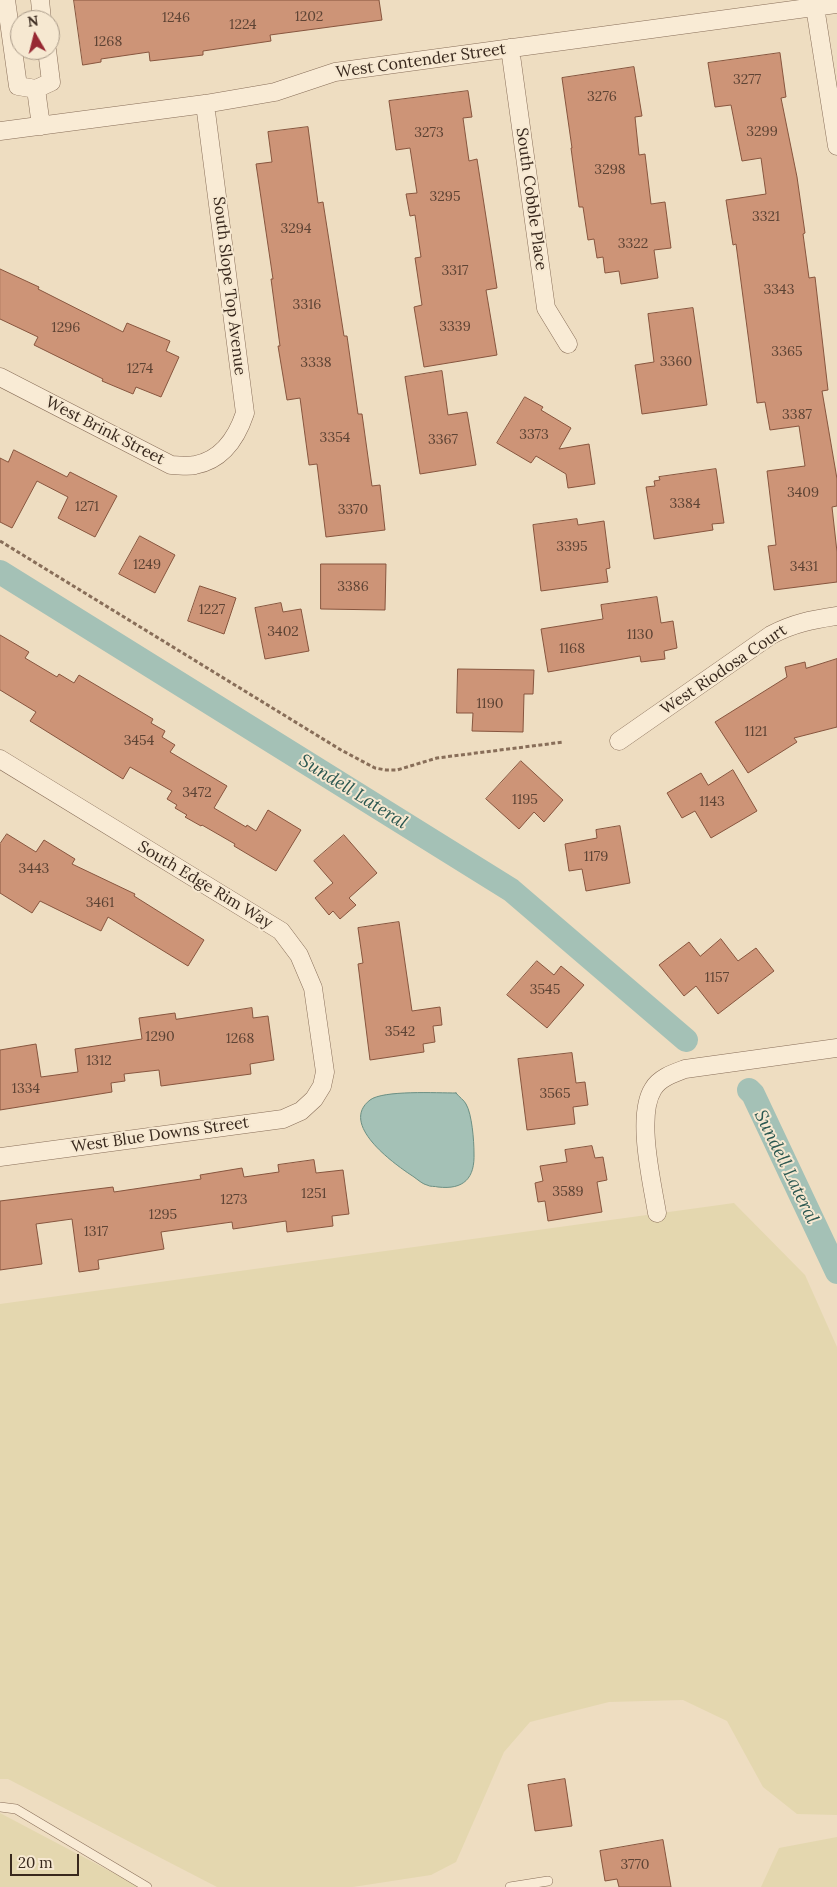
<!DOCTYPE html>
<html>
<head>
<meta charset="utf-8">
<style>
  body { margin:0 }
  #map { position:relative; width:837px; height:1887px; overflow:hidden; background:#eeddc1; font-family:Lora,serif }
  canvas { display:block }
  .north { position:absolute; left:10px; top:10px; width:50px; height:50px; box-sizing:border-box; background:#f6e8d1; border:1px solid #aa9b89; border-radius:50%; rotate:352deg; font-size:14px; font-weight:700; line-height:20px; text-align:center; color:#38281d }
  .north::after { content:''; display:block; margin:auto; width:18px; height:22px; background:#972832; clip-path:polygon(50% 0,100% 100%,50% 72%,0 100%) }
  .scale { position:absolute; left:10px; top:1854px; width:69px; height:22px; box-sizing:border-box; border:2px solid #38281d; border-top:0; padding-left:6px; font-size:15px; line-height:18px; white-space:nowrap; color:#38281d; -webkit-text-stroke:4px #f6e8d1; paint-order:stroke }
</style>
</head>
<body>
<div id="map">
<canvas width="837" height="1887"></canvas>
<div class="north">N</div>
<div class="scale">20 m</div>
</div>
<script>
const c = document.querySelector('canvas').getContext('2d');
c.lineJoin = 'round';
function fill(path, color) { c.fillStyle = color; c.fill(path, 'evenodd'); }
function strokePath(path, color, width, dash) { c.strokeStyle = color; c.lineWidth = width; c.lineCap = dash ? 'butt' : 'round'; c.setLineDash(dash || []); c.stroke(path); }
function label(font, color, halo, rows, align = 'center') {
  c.font = font + ' Lora,serif'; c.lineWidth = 4; c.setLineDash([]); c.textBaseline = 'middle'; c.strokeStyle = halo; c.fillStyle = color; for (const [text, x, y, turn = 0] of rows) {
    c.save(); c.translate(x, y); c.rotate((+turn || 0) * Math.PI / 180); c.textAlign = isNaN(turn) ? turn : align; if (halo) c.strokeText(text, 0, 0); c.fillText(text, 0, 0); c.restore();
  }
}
fill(new Path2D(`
  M 734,1203 L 805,1275 L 837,1347 L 837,1815 L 797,1814 L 763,1787 L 727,1721 L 683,1700 L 609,1702 L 530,1722 L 504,1752 L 456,1862 L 431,1875 L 353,1887 L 217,1887 L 8,1779 L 0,1779 L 0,1304 Z
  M 0,1813 L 140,1887 L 0,1887 Z
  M 837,1837 L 837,1887 L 761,1887 L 779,1848 Z`), '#e4d7af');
const water = new Path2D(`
  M 456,1093 C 459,1097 464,1100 466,1104 C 472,1114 474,1141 474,1153 C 475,1178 464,1190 438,1187 C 435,1186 430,1187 427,1185 C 422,1184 416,1178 411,1175 C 393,1163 339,1124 370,1100 C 383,1090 437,1093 456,1093 Z`);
fill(water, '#a4c1b6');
strokePath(water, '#6b8f83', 1);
strokePath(new Path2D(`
  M 0,572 L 511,890 L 686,1040
  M 749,1090 L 753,1094 L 837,1272`), '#a4c1b6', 24);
const building = new Path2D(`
  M 74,0 L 379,0 L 382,20 L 270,35 L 271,41 L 203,51 L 203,55 L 150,61 L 149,52 L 101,59 L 101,62 L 83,65 Z
  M 780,53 L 786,97 L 781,98 L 797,177 L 805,233 L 803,234 L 809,278 L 815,277 L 828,390 L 822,391 L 837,479 L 837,506 L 832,507 L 837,552 L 837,582 L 774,590 L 768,546 L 776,545 L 767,471 L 805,466 L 799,426 L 770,430 L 765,402 L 757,403 L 736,244 L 733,245 L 726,200 L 766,194 L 761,158 L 742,161 L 731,105 L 715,107 L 708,63 Z
  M 634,67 L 642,116 L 635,117 L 639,155 L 645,154 L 651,204 L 665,202 L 671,248 L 654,250 L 658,278 L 621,284 L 619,271 L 605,273 L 603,257 L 597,258 L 594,239 L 588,240 L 583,207 L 579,207 L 571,148 L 572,148 L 562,78 Z
  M 468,91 L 472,117 L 463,118 L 469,161 L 477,159 L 497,288 L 486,290 L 497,355 L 424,367 L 414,307 L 422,305 L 415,258 L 421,257 L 415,215 L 410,216 L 406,194 L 417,193 L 410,148 L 396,150 L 389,101 Z
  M 308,127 L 318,203 L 323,202 L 344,336 L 347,336 L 358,414 L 362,414 L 372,486 L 380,485 L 385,530 L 326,537 L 317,464 L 309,465 L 300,398 L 287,400 L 278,346 L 280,346 L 271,279 L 273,279 L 256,164 L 272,162 L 268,132 Z
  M 0,269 L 39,287 L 38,289 L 123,332 L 127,323 L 170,341 L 166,351 L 179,357 L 161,397 L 136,387 L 133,394 L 102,381 L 103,379 L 34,345 L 38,337 L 0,319 Z
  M 693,308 L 707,405 L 642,414 L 635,365 L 654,362 L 648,314 Z
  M 442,371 L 448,415 L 467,412 L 476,465 L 420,474 L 405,377 Z
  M 525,397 L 543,407 L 541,410 L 571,428 L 559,449 L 589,444 L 595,484 L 568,488 L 566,474 L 536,456 L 531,463 L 497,443 Z
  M 14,450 L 67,477 L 70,472 L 117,496 L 95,537 L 58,518 L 68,497 L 37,481 L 12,528 L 0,522 L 0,458 L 8,462 Z
  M 716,469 L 724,523 L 712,524 L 713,530 L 654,539 L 646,487 L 655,486 L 654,481 L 660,480 L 659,477 Z
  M 577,519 L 578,525 L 604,521 L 610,568 L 606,569 L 608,582 L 541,591 L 533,525 Z
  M 140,536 L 175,555 L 155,593 L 119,574 Z
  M 321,564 L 386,564 L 385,610 L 321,609 Z
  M 200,586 L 236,598 L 224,634 L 188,621 Z
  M 657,597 L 661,623 L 673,621 L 677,648 L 664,651 L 665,659 L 641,662 L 640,656 L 548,672 L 541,629 L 603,619 L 601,605 Z
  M 281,603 L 283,612 L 301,609 L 309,651 L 265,659 L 255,608 Z
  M 0,635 L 29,652 L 25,658 L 57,677 L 59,674 L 74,683 L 79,675 L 153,719 L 151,723 L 165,731 L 162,737 L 175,745 L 170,752 L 227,786 L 214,808 L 246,827 L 247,825 L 256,831 L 268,810 L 301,830 L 276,871 L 234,846 L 235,844 L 202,825 L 201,826 L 185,817 L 187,815 L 175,808 L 177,805 L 167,799 L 172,791 L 130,767 L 123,779 L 30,721 L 36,712 L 0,690 Z
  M 837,659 L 837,727 L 794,738 L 797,742 L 748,773 L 715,722 L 787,677 L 785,667 L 805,662 L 806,668 Z
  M 458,669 L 534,670 L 533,694 L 524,694 L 523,732 L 472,731 L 473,713 L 457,713 Z
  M 521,761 L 563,800 L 544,822 L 534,812 L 519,829 L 486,799 Z
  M 733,770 L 757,811 L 711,838 L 695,811 L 682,818 L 667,793 L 701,773 L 708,785 Z
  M 620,826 L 630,883 L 586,891 L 582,869 L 569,871 L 565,844 L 597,838 L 596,830 Z
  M 7,834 L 36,852 L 44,840 L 75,859 L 72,864 L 135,894 L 134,896 L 204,940 L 188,966 L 108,917 L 101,931 L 40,901 L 32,913 L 0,893 L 0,844 Z
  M 344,835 L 377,873 L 349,898 L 356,905 L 340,919 L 333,911 L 329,915 L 315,898 L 333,883 L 314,861 Z
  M 399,922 L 412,1011 L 440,1007 L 442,1025 L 433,1026 L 435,1042 L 423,1044 L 424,1052 L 370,1060 L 358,964 L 363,963 L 358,928 Z
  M 721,939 L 738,961 L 756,948 L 774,971 L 718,1014 L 696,986 L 684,996 L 659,965 L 689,942 L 700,956 Z
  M 537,961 L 554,975 L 561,966 L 584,985 L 547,1028 L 507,995 Z
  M 252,1008 L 253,1018 L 268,1016 L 274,1060 L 250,1064 L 251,1074 L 161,1086 L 159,1070 L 124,1074 L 125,1081 L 111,1083 L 112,1092 L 0,1110 L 0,1050 L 36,1044 L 41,1077 L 78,1072 L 75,1049 L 142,1039 L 139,1018 L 175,1013 L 176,1019 Z
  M 572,1053 L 576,1083 L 585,1082 L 588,1105 L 573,1107 L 575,1124 L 527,1130 L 518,1059 Z
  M 592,1146 L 595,1158 L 603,1157 L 607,1180 L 597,1182 L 602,1212 L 548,1221 L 545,1201 L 538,1202 L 535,1183 L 543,1181 L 540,1166 L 567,1162 L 565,1150 Z
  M 314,1160 L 316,1173 L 343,1170 L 349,1214 L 332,1216 L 333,1226 L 287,1232 L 286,1221 L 233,1229 L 232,1222 L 161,1232 L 164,1249 L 98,1260 L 99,1269 L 79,1272 L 72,1219 L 36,1224 L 42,1264 L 0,1270 L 0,1201 L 113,1187 L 114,1192 L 201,1179 L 200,1175 L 242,1168 L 244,1177 L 279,1172 L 278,1165 Z
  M 565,1779 L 572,1826 L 535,1831 L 528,1785 Z
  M 663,1840 L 671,1887 L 619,1887 L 617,1879 L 605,1881 L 600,1851 Z`);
fill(building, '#cd9477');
strokePath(building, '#87553e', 1);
const lane = new Path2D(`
  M 0,1807 L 16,1809 L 147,1887
  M 510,1887 L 548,1881`);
const street = new Path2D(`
  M 6,0 L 18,86 L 36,89 L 51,82 L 47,50
  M 40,0 L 42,20
  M 815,7 L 837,146
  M 510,48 L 546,308 L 568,344
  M 36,89 L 41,126
  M 0,131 L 205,104 L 275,92 L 335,72 L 837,4
  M 0,377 L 171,465 C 179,465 188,467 195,465 C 222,460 237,437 245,413 L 205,104
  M 619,741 L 771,635 C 794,623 811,620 837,616
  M 0,759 L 281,931 L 299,955 L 313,988 L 325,1072 L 322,1086 L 314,1099 L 301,1111 L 283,1119 L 0,1157
  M 657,1213 C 652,1182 636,1116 653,1089 C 659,1078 674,1073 685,1069 L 837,1048`);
strokePath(lane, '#886e59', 10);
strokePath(street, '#886e59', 19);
strokePath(new Path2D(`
  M 0,541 L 341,750 L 375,768 L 386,770 L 397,770 L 437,758 L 564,742`), '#886e59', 3, [4, 2.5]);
strokePath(lane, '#f9ebd5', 9);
strokePath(street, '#f9ebd5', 18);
label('14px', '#5d4334', null, [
  ["1202",309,17],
  ["1246",176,18],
  ["1224",243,25],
  ["1268",108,42],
  ["3277",747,80],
  ["3276",602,97],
  ["3299",762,132],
  ["3273",429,133],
  ["3298",610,170],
  ["3295",445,197],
  ["3321",766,217],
  ["3294",296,229],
  ["3322",633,244],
  ["3317",455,271],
  ["3343",779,290],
  ["3316",307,305],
  ["3339",455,327],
  ["1296",66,328],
  ["3365",787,352],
  ["3360",676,362],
  ["3338",316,363],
  ["1274",140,369],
  ["3387",797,415],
  ["3373",534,435],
  ["3354",335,438],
  ["3367",443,440],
  ["3409",803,493],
  ["3384",685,504],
  ["1271",87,507],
  ["3370",353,510],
  ["3395",572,547],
  ["1249",147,565],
  ["3431",804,567],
  ["3386",353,587],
  ["1227",212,610],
  ["3402",283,632],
  ["1130",640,635],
  ["1168",572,649],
  ["1190",490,704],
  ["1121",756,732],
  ["3454",139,741],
  ["3472",197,793],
  ["1195",525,800],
  ["1143",712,802],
  ["1179",596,857],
  ["3443",34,869],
  ["3461",100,903],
  ["1157",717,978],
  ["3545",545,990],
  ["3542",400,1032],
  ["1290",160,1037],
  ["1268",240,1039],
  ["1312",99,1061],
  ["1334",26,1089],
  ["3565",555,1094],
  ["3589",568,1192],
  ["1251",314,1194],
  ["1273",234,1200],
  ["1295",163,1215],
  ["1317",96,1232],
  ["3770",635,1865]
]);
label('16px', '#38281d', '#f6e8d1', [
  ["West Contender Street",421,61,-8],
  ["South Cobble Place",531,199,82],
  ["South Slope Top Avenue",229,286,83],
  ["West Brink Street",105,431,27],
  ["West Riodosa Court",724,670,-34],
  ["South Edge Rim Way",205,885,31],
  ["West Blue Downs Street",160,1135,-8]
]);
label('italic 18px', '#2c5851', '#f6e8d1', [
  ["Sundell Lateral",353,792,32],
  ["Sundell Lateral",786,1167,64]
]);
</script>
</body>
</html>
